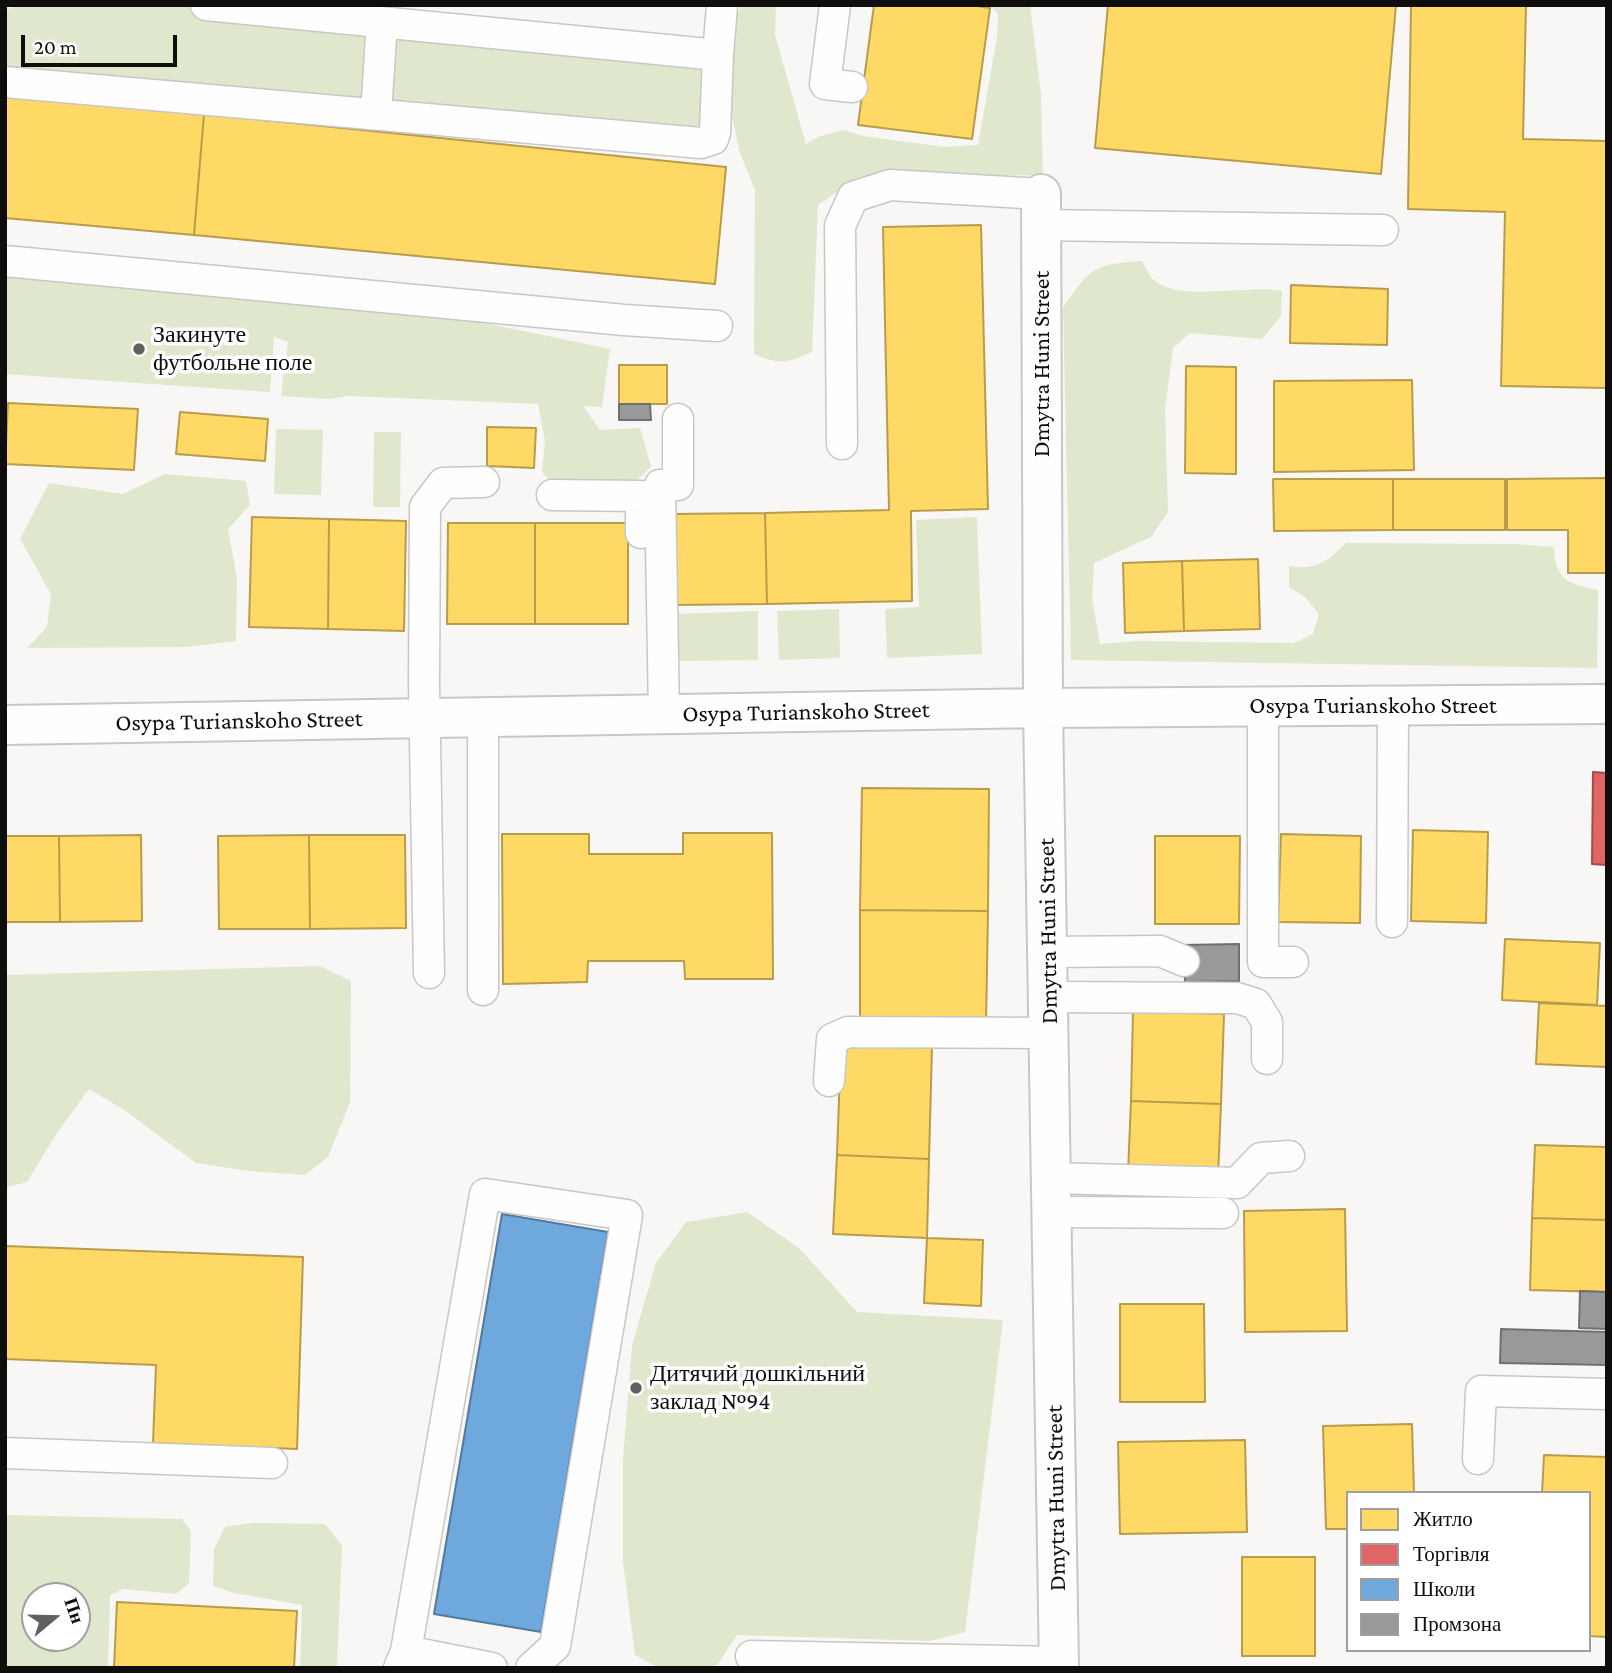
<!DOCTYPE html>
<html>
<head>
<meta charset="utf-8">
<style>
  body { margin:0 }
  #map { position:relative; width:1612px; height:1673px; overflow:hidden; background:#f9f7f5; font-family:"Crimson Pro",serif }
  canvas { display:block }
  .frame { position:absolute; inset:0; border:7px solid #0f0e0d; pointer-events:none }
  .legend { position:absolute; left:1346px; top:1491px; width:245px; height:161px; box-sizing:border-box; background:#fff; border:2px solid #9f9f9e; margin:0; padding:9px 12px; list-style:none; font-size:21px; color:#0f0e0d }
  .legend li { display:flex; align-items:center; gap:14px; height:35px }
  .legend b { width:35px; border:2px solid #9f9f9e }
  .north { position:absolute; left:21px; top:1582px; width:70px; height:70px; box-sizing:border-box; background:#fff; border:2px solid #9f9f9e; border-radius:50%; rotate:71deg; font-size:19px; font-weight:700; line-height:28px; text-align:center; color:#0f0e0d }
  .north::after { content:''; display:block; margin:auto; width:24px; height:32px; background:#61605e; clip-path:polygon(50% 0,100% 100%,50% 72%,0 100%) }
  .scale { position:absolute; left:21px; top:35px; width:156px; height:32px; box-sizing:border-box; border:4px solid #0f0e0d; border-top:0; padding-left:9px; font-size:21px; line-height:24px; white-space:nowrap; color:#0f0e0d; -webkit-text-stroke:5px #fff; paint-order:stroke }
</style>
</head>
<body>
<div id="map">
<canvas width="1612" height="1673"></canvas>
<div class="frame"></div>
<ul class="legend">
<li><b style="height:19px;background:#ffd966"></b>Житло</li>
<li><b style="height:19px;background:#e06666"></b>Торгівля</li>
<li><b style="height:19px;background:#6fa8dc"></b>Школи</li>
<li><b style="height:19px;background:#999"></b>Промзона</li>
</ul>
<div class="north">Пн</div>
<div class="scale">20 m</div>
</div>
<script>
const c = document.querySelector('canvas').getContext('2d');
c.lineJoin = 'round';
function fill(path, color) { c.fillStyle = color; c.fill(path, 'evenodd'); }
function strokePath(path, color, width, dash) { c.strokeStyle = color; c.lineWidth = width; c.lineCap = dash ? 'butt' : 'round'; c.setLineDash(dash || []); c.stroke(path); }
function label(font, color, halo, rows, align = 'center') {
  c.font = font + ' "Crimson Pro",serif'; c.lineWidth = 7; c.setLineDash([]); c.textBaseline = 'middle'; c.strokeStyle = halo; c.fillStyle = color; for (const [text, x, y, turn = 0] of rows) {
    c.save(); c.translate(x, y); c.rotate((+turn || 0) * Math.PI / 180); c.textAlign = isNaN(turn) ? turn : align; if (halo) c.strokeText(text, 0, 0); c.fillText(text, 0, 0); c.restore();
  }
}
fill(new Path2D(`
  M 17,5 L 304,5 L 718,55 L 715,133 L 5,78 L 5,11 Z
  M 741,5 L 776,5 L 775,35 L 806,144 L 820,136 L 843,130 L 863,136 L 944,147 L 978,145 L 997,37 L 998,14 L 989,5 L 1030,5 L 1041,95 L 1043,175 L 870,178 L 840,190 L 818,205 L 812,352 C 786,363 780,365 754,354 L 755,190 L 740,153 L 727,94 L 732,30 Z
  M 1142,261 C 1146,267 1149,276 1154,280 C 1180,303 1247,284 1282,291 L 1281,316 L 1262,339 L 1190,333 L 1173,348 L 1165,409 L 1168,512 L 1151,537 L 1094,563 L 1092,599 L 1100,644 L 1139,641 L 1294,643 L 1313,634 L 1319,614 L 1305,597 L 1289,587 L 1289,566 C 1315,571 1328,561 1346,543 L 1514,544 L 1554,547 C 1555,581 1569,584 1598,590 L 1597,668 L 1071,660 L 1063,307 C 1094,266 1091,265 1142,261 Z
  M 5,274 L 350,295 L 610,349 L 602,407 L 583,406 L 600,430 L 640,428 L 651,467 L 627,489 L 554,486 L 542,472 L 545,441 L 538,404 L 348,396 L 329,399 L 281,396 L 288,342 L 274,337 L 270,392 L 5,374 Z
  M 276,429 L 323,430 L 321,495 L 274,494 Z
  M 374,432 L 401,432 L 400,507 L 373,507 Z
  M 165,474 L 246,481 L 250,505 L 228,529 L 237,578 L 236,641 L 187,647 L 27,648 L 47,627 L 51,594 L 20,539 L 49,483 L 123,494 Z
  M 977,517 L 982,654 L 887,658 L 885,609 L 919,607 L 916,520 Z
  M 839,609 L 840,658 L 779,660 L 777,611 Z
  M 758,611 L 758,660 L 677,661 L 676,614 Z
  M 320,966 L 351,981 L 350,1102 L 328,1157 L 305,1175 L 249,1171 L 196,1163 L 127,1112 L 89,1089 L 57,1133 L 27,1182 L 5,1188 L 5,975 Z
  M 747,1212 L 799,1248 L 857,1312 L 1003,1320 L 965,1632 L 930,1641 L 737,1635 L 717,1665 L 705,1668 L 659,1668 L 635,1655 L 623,1561 L 623,1459 L 632,1345 L 656,1263 L 686,1222 Z
  M 5,1515 L 182,1519 L 191,1531 L 189,1583 L 176,1594 L 123,1589 L 110,1595 L 108,1668 L 5,1668 ZM 35,1596 L 77,1596 L 77,1638 L 35,1638 Z
  M 252,1523 L 325,1524 L 342,1545 L 337,1668 L 300,1668 L 302,1605 L 234,1593 L 213,1586 L 214,1549 L 225,1527 Z`), '#dfe7cd');
const homes = new Path2D(`
  M 874,5 L 970,5 L 990,8 L 972,139 L 858,125 Z
  M 1108,5 L 1396,5 L 1381,174 L 1095,148 Z
  M 1411,5 L 1526,5 L 1523,139 L 1607,141 L 1607,388 L 1501,386 L 1505,212 L 1408,209 Z
  M 5,97 L 204,114 L 194,235 L 5,218 Z
  M 204,114 L 726,167 L 715,284 L 194,235 Z
  M 981,225 L 988,509 L 911,511 L 912,601 L 767,604 L 765,513 L 889,510 L 883,227 Z
  M 1291,285 L 1388,289 L 1387,345 L 1290,343 Z
  M 619,365 L 667,365 L 667,404 L 619,404 Z
  M 1186,366 L 1236,367 L 1236,474 L 1185,473 Z
  M 1412,380 L 1414,470 L 1274,472 L 1274,381 Z
  M 8,403 L 138,409 L 134,470 L 5,464 Z
  M 180,412 L 268,419 L 265,461 L 176,454 Z
  M 487,427 L 536,428 L 534,468 L 487,466 Z
  M 1607,478 L 1607,573 L 1568,573 L 1568,530 L 1507,530 L 1507,479 Z
  M 1273,479 L 1393,479 L 1393,530 L 1274,531 Z
  M 1393,479 L 1505,479 L 1505,530 L 1393,530 Z
  M 765,513 L 767,604 L 674,605 L 672,514 Z
  M 252,517 L 329,519 L 328,629 L 249,627 Z
  M 329,519 L 406,521 L 404,631 L 328,629 Z
  M 448,523 L 535,523 L 535,624 L 447,624 Z
  M 535,523 L 628,523 L 628,624 L 535,624 Z
  M 1258,559 L 1260,629 L 1184,631 L 1182,561 Z
  M 1182,561 L 1184,631 L 1125,633 L 1123,563 Z
  M 862,788 L 989,789 L 988,911 L 860,910 Z
  M 1413,830 L 1488,832 L 1486,923 L 1411,921 Z
  M 683,833 L 772,833 L 773,979 L 685,979 L 684,961 L 588,961 L 587,982 L 503,984 L 502,834 L 589,834 L 589,854 L 683,854 Z
  M 1281,834 L 1361,836 L 1360,923 L 1278,922 Z
  M 141,835 L 142,921 L 60,922 L 59,836 Z
  M 309,835 L 310,929 L 219,929 L 218,836 Z
  M 309,835 L 405,835 L 406,928 L 310,929 Z
  M 5,836 L 59,836 L 60,922 L 5,922 Z
  M 1155,836 L 1240,836 L 1239,924 L 1155,924 Z
  M 860,910 L 988,911 L 986,1024 L 860,1022 Z
  M 1505,939 L 1600,943 L 1597,1005 L 1502,1000 Z
  M 1539,1003 L 1607,1006 L 1607,1067 L 1536,1064 Z
  M 1133,1011 L 1224,1014 L 1221,1104 L 1131,1101 Z
  M 841,1043 L 932,1047 L 929,1159 L 837,1155 Z
  M 1131,1101 L 1221,1104 L 1218,1177 L 1128,1173 Z
  M 1535,1145 L 1607,1147 L 1607,1220 L 1532,1218 Z
  M 837,1155 L 929,1159 L 927,1238 L 833,1234 Z
  M 1345,1209 L 1347,1331 L 1245,1332 L 1244,1211 Z
  M 1532,1218 L 1607,1220 L 1607,1292 L 1530,1290 Z
  M 927,1238 L 983,1240 L 981,1306 L 924,1303 Z
  M 5,1246 L 303,1257 L 297,1449 L 153,1443 L 156,1365 L 5,1359 Z
  M 1120,1304 L 1204,1304 L 1205,1402 L 1120,1402 Z
  M 1412,1424 L 1414,1493 L 1348,1493 L 1348,1529 L 1326,1529 L 1323,1426 Z
  M 1245,1440 L 1247,1532 L 1120,1534 L 1118,1442 Z
  M 1544,1455 L 1607,1457 L 1607,1637 L 1589,1636 L 1589,1493 L 1542,1493 Z
  M 1242,1557 L 1315,1557 L 1315,1656 L 1242,1656 Z
  M 117,1602 L 297,1611 L 294,1668 L 114,1668 Z`);
fill(homes, '#ffd966');
strokePath(homes, '#b79c4b', 2);
const shops = new Path2D(`
  M 1593,772 L 1607,773 L 1607,865 L 1592,864 Z`);
fill(shops, '#e06666');
strokePath(shops, '#a14c4b', 2);
const schools = new Path2D(`
  M 502,1214 L 608,1232 L 541,1632 L 434,1614 Z`);
fill(schools, '#6fa8dc');
strokePath(schools, '#527a9e', 2);
const industry = new Path2D(`
  M 619,404 L 650,404 L 651,420 L 619,420 Z
  M 1239,944 L 1239,981 L 1185,982 L 1184,945 Z
  M 1580,1291 L 1607,1292 L 1607,1329 L 1579,1328 Z
  M 1501,1329 L 1607,1332 L 1607,1365 L 1500,1363 Z`);
fill(industry, '#999');
strokePath(industry, '#706f6f', 2);
const service = new Path2D(`
  M 206,5 L 718,55 L 722,5
  M 835,5 L 825,84 L 852,87
  M 5,82 L 701,143 L 713,139 L 715,133 L 718,55
  M 376,113 L 382,22
  M 1041,225 L 1383,230
  M 5,261 L 624,320 L 717,326
  M 842,444 L 840,226 L 853,197 L 890,185 L 1041,194
  M 552,495 L 641,496 L 641,533
  M 1263,707 L 1263,962 L 1293,962
  M 664,714 L 660,485 L 678,485 L 678,419
  M 1392,922 L 1393,706
  M 1048,952 L 1160,951 L 1184,961
  M 429,973 L 424,682 L 425,507 L 443,483 L 484,482
  M 483,990 L 483,717
  M 1049,997 L 1237,998 L 1256,1004 L 1267,1022 L 1267,1059
  M 829,1081 L 832,1039 L 848,1032 L 1049,1033
  M 1051,1178 L 1237,1183 L 1261,1158 L 1289,1156
  M 1052,1212 L 1223,1213
  M 5,1453 L 272,1463
  M 1478,1459 L 1481,1391 L 1607,1394
  M 406,1651 L 492,1668
  M 751,1656 L 1059,1662
  M 399,1668 L 406,1651 L 485,1194 L 627,1215 L 555,1646 L 531,1668`);
const minor = new Path2D(`
  M 1041,194 L 1043,708 L 1059,1668
  M 5,725 L 1043,708 L 1607,704`);
strokePath(service, '#c9c7c6', 33);
strokePath(minor, '#c9c7c6', 42);
strokePath(service, '#fefefe', 30);
strokePath(minor, '#fefefe', 38);
for (const [x, y, r, color] of [
  [139,349,7,"#61605e"],
  [636,1388,7,"#61605e"]
]) { const dot = new Path2D(); dot.arc(x, y, r, 0, 2 * Math.PI); c.fillStyle = color; c.fill(dot); strokePath(dot, '#fff', 2.5); }
label('24px', '#0f0e0d', '#fff', [
  ["Закинуте",153,335],
  ["футбольне поле",153,363],
  ["Дитячий дошкільний",650,1374],
  ["заклад №94",650,1402]
], 'left');
label('24px', '#0f0e0d', '#fff', [
  ["Dmytra Huni Street",1042,364,-90],
  ["Osypa Turianskoho Street",1373,706],
  ["Osypa Turianskoho Street",806,712,-1],
  ["Osypa Turianskoho Street",239,721,-1],
  ["Dmytra Huni Street",1048,931,-91],
  ["Dmytra Huni Street",1056,1498,-91]
]);
</script>
</body>
</html>
